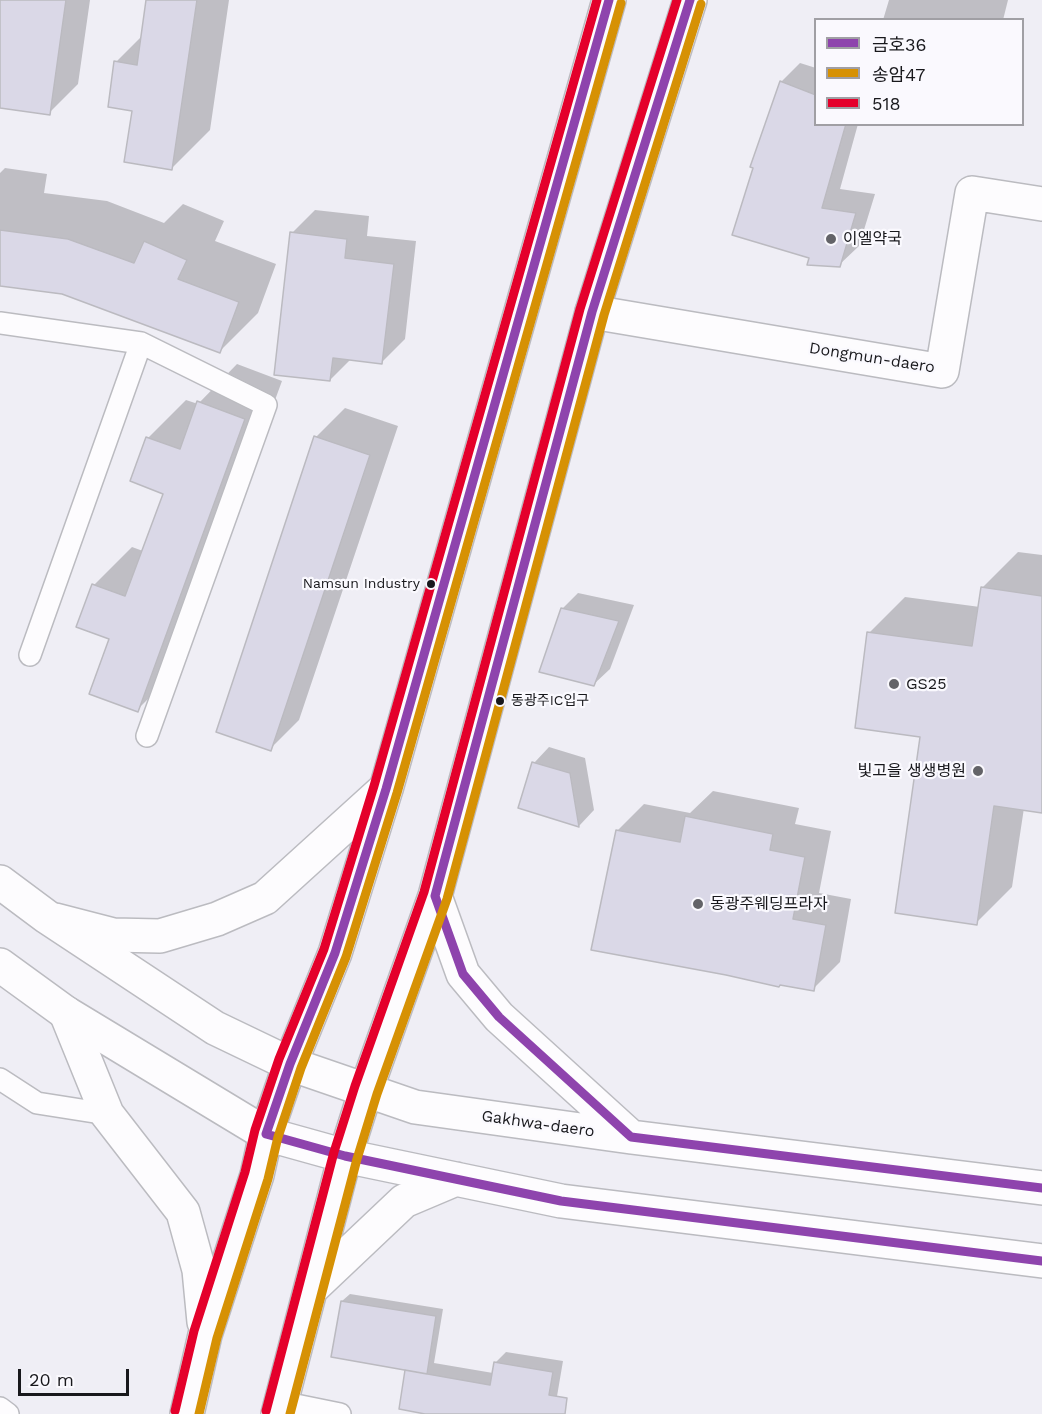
<!DOCTYPE html>
<html>
<head>
<meta charset="utf-8">
<style>
  body { margin:0 }
  #map { position:relative; width:1042px; height:1414px; overflow:hidden; background:#efeef5; font-family:"Work Sans","Noto Sans KR",sans-serif }
  canvas { display:block }
  .legend { position:absolute; left:814px; top:18px; width:210px; height:108px; box-sizing:border-box; background:#faf9fe; border:2px solid #a09fa4; margin:0; padding:8px 10px; list-style:none; font-size:18px; color:#18181c }
  .legend li { display:flex; align-items:center; gap:12px; height:30px }
  .legend b { width:30px; border:2px solid #a09fa4 }
  .scale { position:absolute; left:18px; top:1369px; width:111px; height:27px; box-sizing:border-box; border:3px solid #18181c; border-top:0; padding-left:8px; font-size:18px; line-height:21px; white-space:nowrap; color:#18181c; -webkit-text-stroke:4px #faf9fe; paint-order:stroke }
</style>
</head>
<body>
<div id="map">
<canvas width="1042" height="1414"></canvas>
<ul class="legend">
<li><b style="height:8px;background:#8e44ad"></b>금호36</li>
<li><b style="height:8px;background:#d69104"></b>송암47</li>
<li><b style="height:8px;background:#e4002b"></b>518</li>
</ul>
<div class="scale">20 m</div>
</div>
<script>
const c = document.querySelector('canvas').getContext('2d');
c.lineJoin = 'round';
function fill(path, color) { c.fillStyle = color; c.fill(path, 'evenodd'); }
function strokePath(path, color, width, dash) { c.strokeStyle = color; c.lineWidth = width; c.lineCap = dash ? 'butt' : 'round'; c.setLineDash(dash || []); c.stroke(path); }
function label(font, color, halo, rows, align = 'center') {
  c.font = font + ' "Work Sans","Noto Sans KR",sans-serif'; c.lineWidth = 4.5; c.setLineDash([]); c.textBaseline = 'middle'; c.strokeStyle = halo; c.fillStyle = color; for (const [text, x, y, turn = 0] of rows) {
    c.save(); c.translate(x, y); c.rotate((+turn || 0) * Math.PI / 180); c.textAlign = isNaN(turn) ? turn : align; if (halo) c.strokeText(text, 0, 0); c.fillText(text, 0, 0); c.restore();
  }
}
fill(new Path2D(`
  M 0,0 L 90,0 L 78,84 L 49,113 L 0,106 Z
  M 148,0 L 229,0 L 210,130 L 172,168 L 133,109 L 116,62 L 143,35 Z
  M 889,0 L 1008,0 L 1003,20 L 883,20 Z
  M 800,63 L 816,68 L 816,124 L 858,124 L 840,189 L 875,194 L 859,246 L 839,265 L 810,257 L 781,82 Z
  M 5,168 L 47,174 L 44,193 L 107,201 L 164,223 L 183,204 L 224,221 L 215,241 L 276,264 L 258,313 L 220,351 L 62,292 L 0,284 L 0,173 Z
  M 315,210 L 369,216 L 367,236 L 416,241 L 405,339 L 382,362 L 351,359 L 330,380 L 292,233 Z
  M 237,364 L 282,381 L 175,672 L 137,710 L 94,585 L 132,547 L 143,551 L 165,493 L 132,480 L 148,438 L 186,400 L 198,404 Z
  M 345,408 L 398,426 L 299,720 L 270,749 L 316,437 Z
  M 1018,552 L 1042,555 L 1042,810 L 1024,808 L 1012,887 L 976,923 L 921,735 L 869,633 L 905,597 L 980,607 L 982,588 Z
  M 578,593 L 634,605 L 610,669 L 594,684 L 541,671 L 563,608 Z
  M 549,747 L 585,758 L 594,810 L 579,826 L 520,807 L 534,763 Z
  M 713,791 L 799,808 L 795,824 L 831,831 L 819,893 L 851,899 L 840,962 L 813,989 L 617,831 L 644,804 L 690,813 Z
  M 350,1294 L 443,1309 L 434,1363 L 493,1373 L 495,1363 L 506,1352 L 563,1361 L 554,1414 L 435,1414 L 407,1371 L 342,1301 Z`), '#0003');
const building = new Path2D(`
  M 0,0 L 66,0 L 50,115 L 0,108 Z
  M 146,0 L 197,0 L 172,170 L 124,162 L 132,111 L 108,107 L 114,61 L 137,65 Z
  M 780,81 L 816,95 L 816,124 L 846,124 L 822,208 L 856,213 L 840,267 L 807,265 L 809,258 L 732,235 L 753,168 L 750,167 Z
  M 0,230 L 68,239 L 134,263 L 144,241 L 187,260 L 178,279 L 239,302 L 220,353 L 62,294 L 0,286 Z
  M 290,232 L 347,239 L 345,258 L 394,264 L 382,364 L 333,358 L 330,381 L 274,375 Z
  M 197,401 L 245,419 L 138,712 L 89,694 L 109,639 L 76,627 L 92,584 L 125,596 L 163,494 L 130,481 L 146,437 L 180,449 Z
  M 314,436 L 370,455 L 271,751 L 216,732 Z
  M 981,587 L 1042,596 L 1042,813 L 994,806 L 977,925 L 895,913 L 920,737 L 855,728 L 867,632 L 972,646 Z
  M 561,608 L 619,621 L 594,686 L 539,672 Z
  M 532,762 L 570,773 L 579,827 L 518,808 Z
  M 685,816 L 773,834 L 770,850 L 805,857 L 793,919 L 826,925 L 814,991 L 780,985 L 779,987 L 726,975 L 591,950 L 616,830 L 680,842 Z
  M 341,1301 L 436,1316 L 427,1374 L 331,1357 Z
  M 494,1362 L 553,1372 L 549,1395 L 567,1398 L 565,1414 L 425,1414 L 399,1409 L 405,1370 L 490,1385 Z`);
fill(building, '#dad8e7');
strokePath(building, '#bbbac0', 1.5);
const service = new Path2D(`
  M 0,323 L 141,343 L 266,405 L 147,736
  M 30,655 L 141,343
  M 0,1079 L 37,1103 L 107,1114
  M 281,1402 L 340,1414
  M 0,1408 L 8,1414`);
const minor = new Path2D(`
  M 592,312 L 942,371 L 972,193 L 1042,204`);
const primary = new Path2D(`
  M 435,896 L 463,974 L 499,1017 L 631,1137
  M 55,920 L 113,935 L 160,936 L 217,919 L 265,898 L 384,790
  M 66,1013 L 107,1114 L 183,1212 L 199,1270 L 204,1322
  M 290,1064 L 415,1107 L 631,1137 L 1042,1188
  M 266,1134 L 345,1156 L 561,1201 L 1042,1261
  M 311,1289 L 404,1201 L 456,1179
  M 187,1414 L 205,1335 L 257,1175 L 266,1134 L 290,1064 L 335,953 L 386,789 L 609,0
  M 278,1414 L 345,1156 L 366,1090 L 435,896 L 592,312 L 690,0`);
const motorway = new Path2D(`
  M 0,882 L 47,917 L 215,1028 L 290,1064
  M 0,965 L 66,1013 L 266,1134`);
strokePath(service, '#bbbbc0', 24);
strokePath(minor, '#bbbbc0', 36);
strokePath(primary, '#bbbbc0', 36);
strokePath(motorway, '#bbbbc0', 36);
strokePath(service, '#fdfcfe', 21);
strokePath(minor, '#fdfcfe', 33);
strokePath(primary, '#fdfcfe', 33);
strokePath(motorway, '#fdfcfe', 33);
strokePath(new Path2D(`
  M 609,0 L 386,789 L 335,953 L 290,1064 L 266,1134 L 345,1156 L 561,1201 L 1042,1261
  M 690,0 L 592,312 L 435,896 L 463,974 L 499,1017 L 631,1137 L 1042,1188`), '#8e44ad', 9);
strokePath(new Path2D(`
  M 199,1414 L 217,1338 L 268,1179 L 278,1137 L 301,1068 L 346,957 L 397,793 L 621,3
  M 290,1414 L 357,1159 L 377,1094 L 447,899 L 604,315 L 701,4`), '#d69104', 9);
strokePath(new Path2D(`
  M 175,1411 L 194,1331 L 245,1172 L 255,1130 L 279,1059 L 324,949 L 374,786 L 597,0
  M 266,1411 L 334,1152 L 355,1086 L 424,892 L 580,309 L 677,0`), '#e4002b', 9);
for (const [x, y, r, color] of [
  [831,239,6,"#636368"],
  [431,584,5,"#18181c"],
  [894,684,6,"#636368"],
  [500,701,5,"#18181c"],
  [978,771,6,"#636368"],
  [698,904,6,"#636368"]
]) { const dot = new Path2D(); dot.arc(x, y, r, 0, 2 * Math.PI); c.fillStyle = color; c.fill(dot); strokePath(dot, '#faf9fe', 2); }
label('14px', '#18181c', '#faf9fe', [
  ["Namsun Industry",420,584],
  ["동광주IC입구",511,701,"left"]
], 'right');
label('16px', '#18181c', '#faf9fe', [
  ["이엘약국",843,239],
  ["GS25",906,684],
  ["빛고을 생생병원",966,771,"right"],
  ["동광주웨딩프라자",710,904]
], 'left');
label('16px', '#18181c', '#faf9fe', [
  ["Dongmun-daero",872,358,9],
  ["Gakhwa-daero",538,1124,8]
]);
</script>
</body>
</html>
